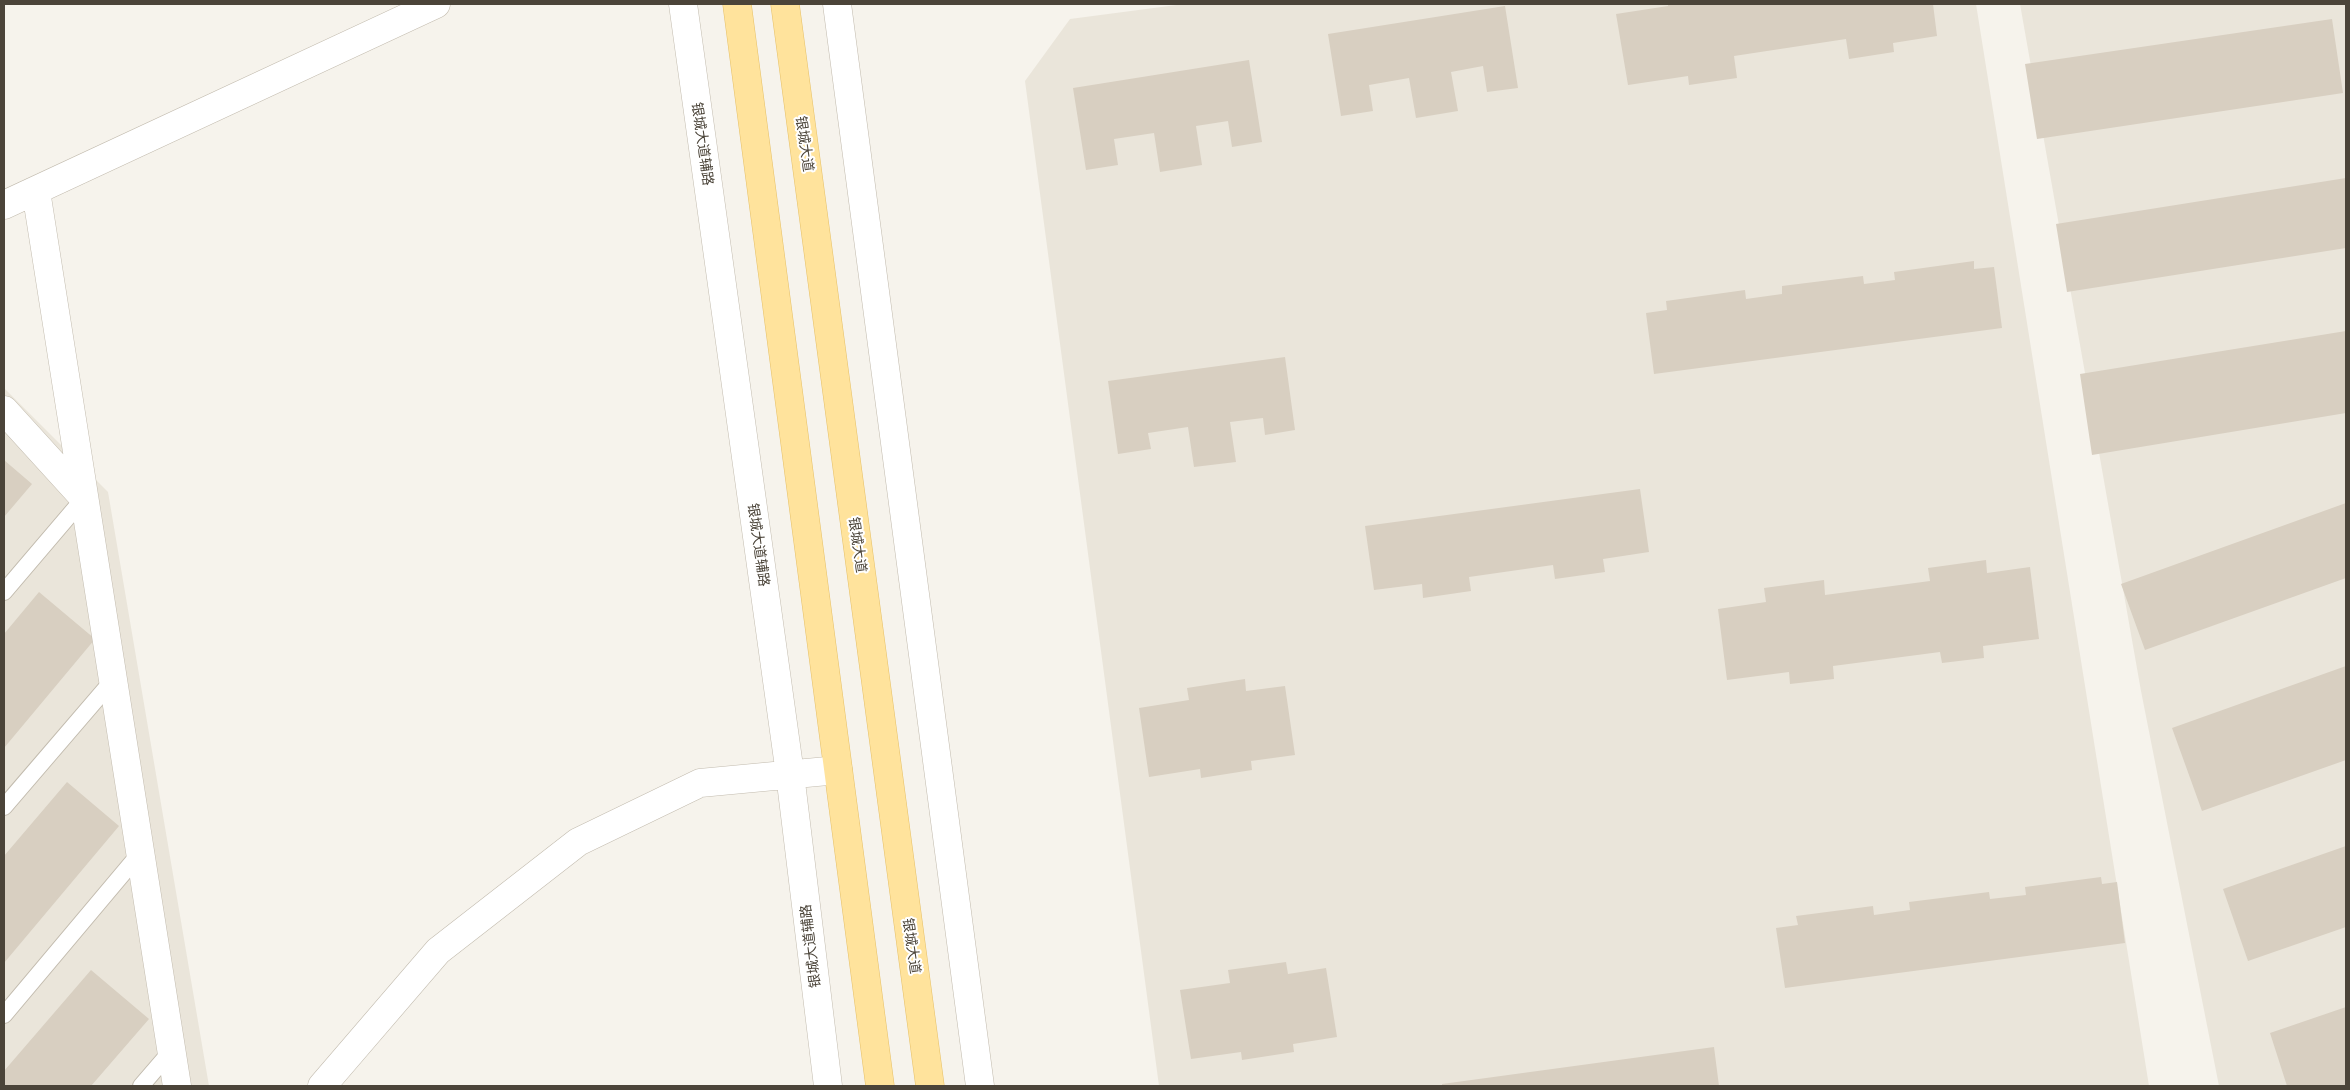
<!DOCTYPE html>
<html>
<head>
<meta charset="utf-8">
<style>
  body { margin:0 }
  #map { position:relative; width:2350px; height:1090px; overflow:hidden; background:#f6f3ec; font-family:"Work Sans",sans-serif }
  canvas { display:block }
  .frame { position:absolute; inset:0; border:5px solid #4b4439; pointer-events:none }
</style>
</head>
<body>
<div id="map">
<canvas width="2350" height="1090"></canvas>
<div class="frame"></div>
</div>
<script>
const c = document.querySelector('canvas').getContext('2d');
c.lineJoin = 'round';
function fill(path, color) { c.fillStyle = color; c.fill(path, 'evenodd'); }
function strokePath(path, color, width, dash) { c.strokeStyle = color; c.lineWidth = width; c.lineCap = dash ? 'butt' : 'round'; c.setLineDash(dash || []); c.stroke(path); }
function label(font, color, halo, rows, align = 'center') {
  c.font = font + ' "Work Sans","Noto Sans SC",sans-serif'; c.lineWidth = 4; c.setLineDash([]); c.textBaseline = 'middle'; c.strokeStyle = halo; c.fillStyle = color; for (const [text, x, y, turn = 0] of rows) {
    c.save(); c.translate(x, y); c.rotate((+turn || 0) * Math.PI / 180); c.textAlign = isNaN(turn) ? turn : align; if (halo) c.strokeText(text, 0, 0); c.fillText(text, 0, 0); c.restore();
  }
}
fill(new Path2D(`
  M 1184,4 L 1976,4 L 2149,1086 L 1159,1086 L 1025,81 L 1070,19 Z
  M 2020,4 L 2346,4 L 2346,1086 L 2219,1086 L 2141,691 Z
  M 4,388 L 108,492 L 209,1086 L 4,1086 Z`), '#eae5da');
fill(new Path2D(`
  M 1668,4 L 1933,4 L 1937,36 L 1893,43 L 1894,52 L 1849,59 L 1846,39 L 1734,56 L 1737,78 L 1689,85 L 1688,76 L 1628,85 L 1616,14 L 1668,6 Z
  M 1505,6 L 1518,88 L 1487,92 L 1483,66 L 1451,72 L 1458,111 L 1416,118 L 1409,78 L 1369,85 L 1373,111 L 1341,116 L 1328,34 Z
  M 2332,19 L 2343,93 L 2037,139 L 2025,64 Z
  M 1249,60 L 1262,142 L 1232,147 L 1228,121 L 1196,126 L 1202,165 L 1160,172 L 1154,133 L 1114,139 L 1118,165 L 1086,170 L 1073,88 Z
  M 2346,178 L 2346,248 L 2067,292 L 2056,224 Z
  M 1974,261 L 1974,269 L 1994,267 L 2002,328 L 1654,374 L 1646,313 L 1667,310 L 1666,301 L 1745,290 L 1746,299 L 1782,294 L 1782,286 L 1863,276 L 1864,284 L 1895,280 L 1894,272 Z
  M 2346,331 L 2346,413 L 2092,455 L 2080,374 Z
  M 1285,357 L 1295,430 L 1265,435 L 1263,418 L 1230,422 L 1236,462 L 1194,467 L 1188,427 L 1148,433 L 1151,449 L 1118,454 L 1108,381 Z
  M 4,460 L 32,484 L 4,517 Z
  M 1640,489 L 1649,552 L 1603,559 L 1605,572 L 1555,579 L 1553,565 L 1469,577 L 1471,591 L 1423,598 L 1422,584 L 1374,590 L 1365,526 Z
  M 2346,503 L 2346,578 L 2145,650 L 2121,584 Z
  M 1986,560 L 1987,573 L 2030,567 L 2039,639 L 1983,646 L 1984,658 L 1942,663 L 1940,652 L 1833,666 L 1834,679 L 1790,684 L 1789,672 L 1727,680 L 1718,609 L 1766,602 L 1764,588 L 1824,580 L 1825,595 L 1930,581 L 1928,568 Z
  M 39,592 L 95,639 L 4,748 L 4,634 Z
  M 2346,666 L 2346,760 L 2202,811 L 2172,728 Z
  M 1245,679 L 1246,691 L 1285,686 L 1295,755 L 1251,761 L 1252,770 L 1201,778 L 1200,769 L 1149,777 L 1139,708 L 1189,700 L 1187,688 Z
  M 67,782 L 119,826 L 4,963 L 4,856 Z
  M 2346,846 L 2346,927 L 2248,961 L 2223,889 Z
  M 2101,877 L 2102,884 L 2117,882 L 2125,943 L 1785,988 L 1776,928 L 1798,925 L 1796,916 L 1873,906 L 1874,915 L 1910,910 L 1909,902 L 1989,892 L 1990,899 L 2026,895 L 2025,887 Z
  M 1286,962 L 1288,974 L 1326,968 L 1337,1037 L 1293,1044 L 1294,1052 L 1242,1060 L 1241,1052 L 1191,1059 L 1180,990 L 1230,983 L 1228,970 Z
  M 91,970 L 149,1019 L 91,1086 L 4,1086 L 4,1071 Z
  M 2346,1007 L 2346,1086 L 2287,1086 L 2270,1033 Z
  M 1714,1047 L 1719,1086 L 1442,1086 L 1442,1084 Z`), '#d8cfc1');
const service = new Path2D(`
  M 4,592 L 84,498
  M 4,807 L 113,680
  M 4,1015 L 141,852
  M 141,1086 L 172,1050`);
const minor = new Path2D(`
  M 36,191 L 177,1086
  M 4,205 L 436,4
  M 4,410 L 84,498`);
const tertiary = new Path2D(`
  M 683,4 L 790,774 L 828,1086
  M 837,4 L 980,1086
  M 322,1086 L 438,951 L 578,842 L 700,783 L 838,770`);
const primary = new Path2D(`
  M 737,4 L 880,1086
  M 785,4 L 930,1086`);
strokePath(service, '#c2bbae', 18);
strokePath(minor, '#c2bbae', 29);
strokePath(tertiary, '#c2bbae', 29);
strokePath(primary, '#e6c16a', 29);
strokePath(service, '#fff', 16);
strokePath(minor, '#fff', 28);
strokePath(tertiary, '#fff', 28);
strokePath(primary, '#ffe39c', 28);
label('14px', '#4b4439', '#fff', [
  ["银城大道辅路",702,144,82],
  ["银城大道",804,144,82],
  ["银城大道辅路",758,545,82],
  ["银城大道",857,545,82],
  ["银城大道辅路",811,946,-97],
  ["银城大道",911,946,82]
]);
</script>
</body>
</html>
